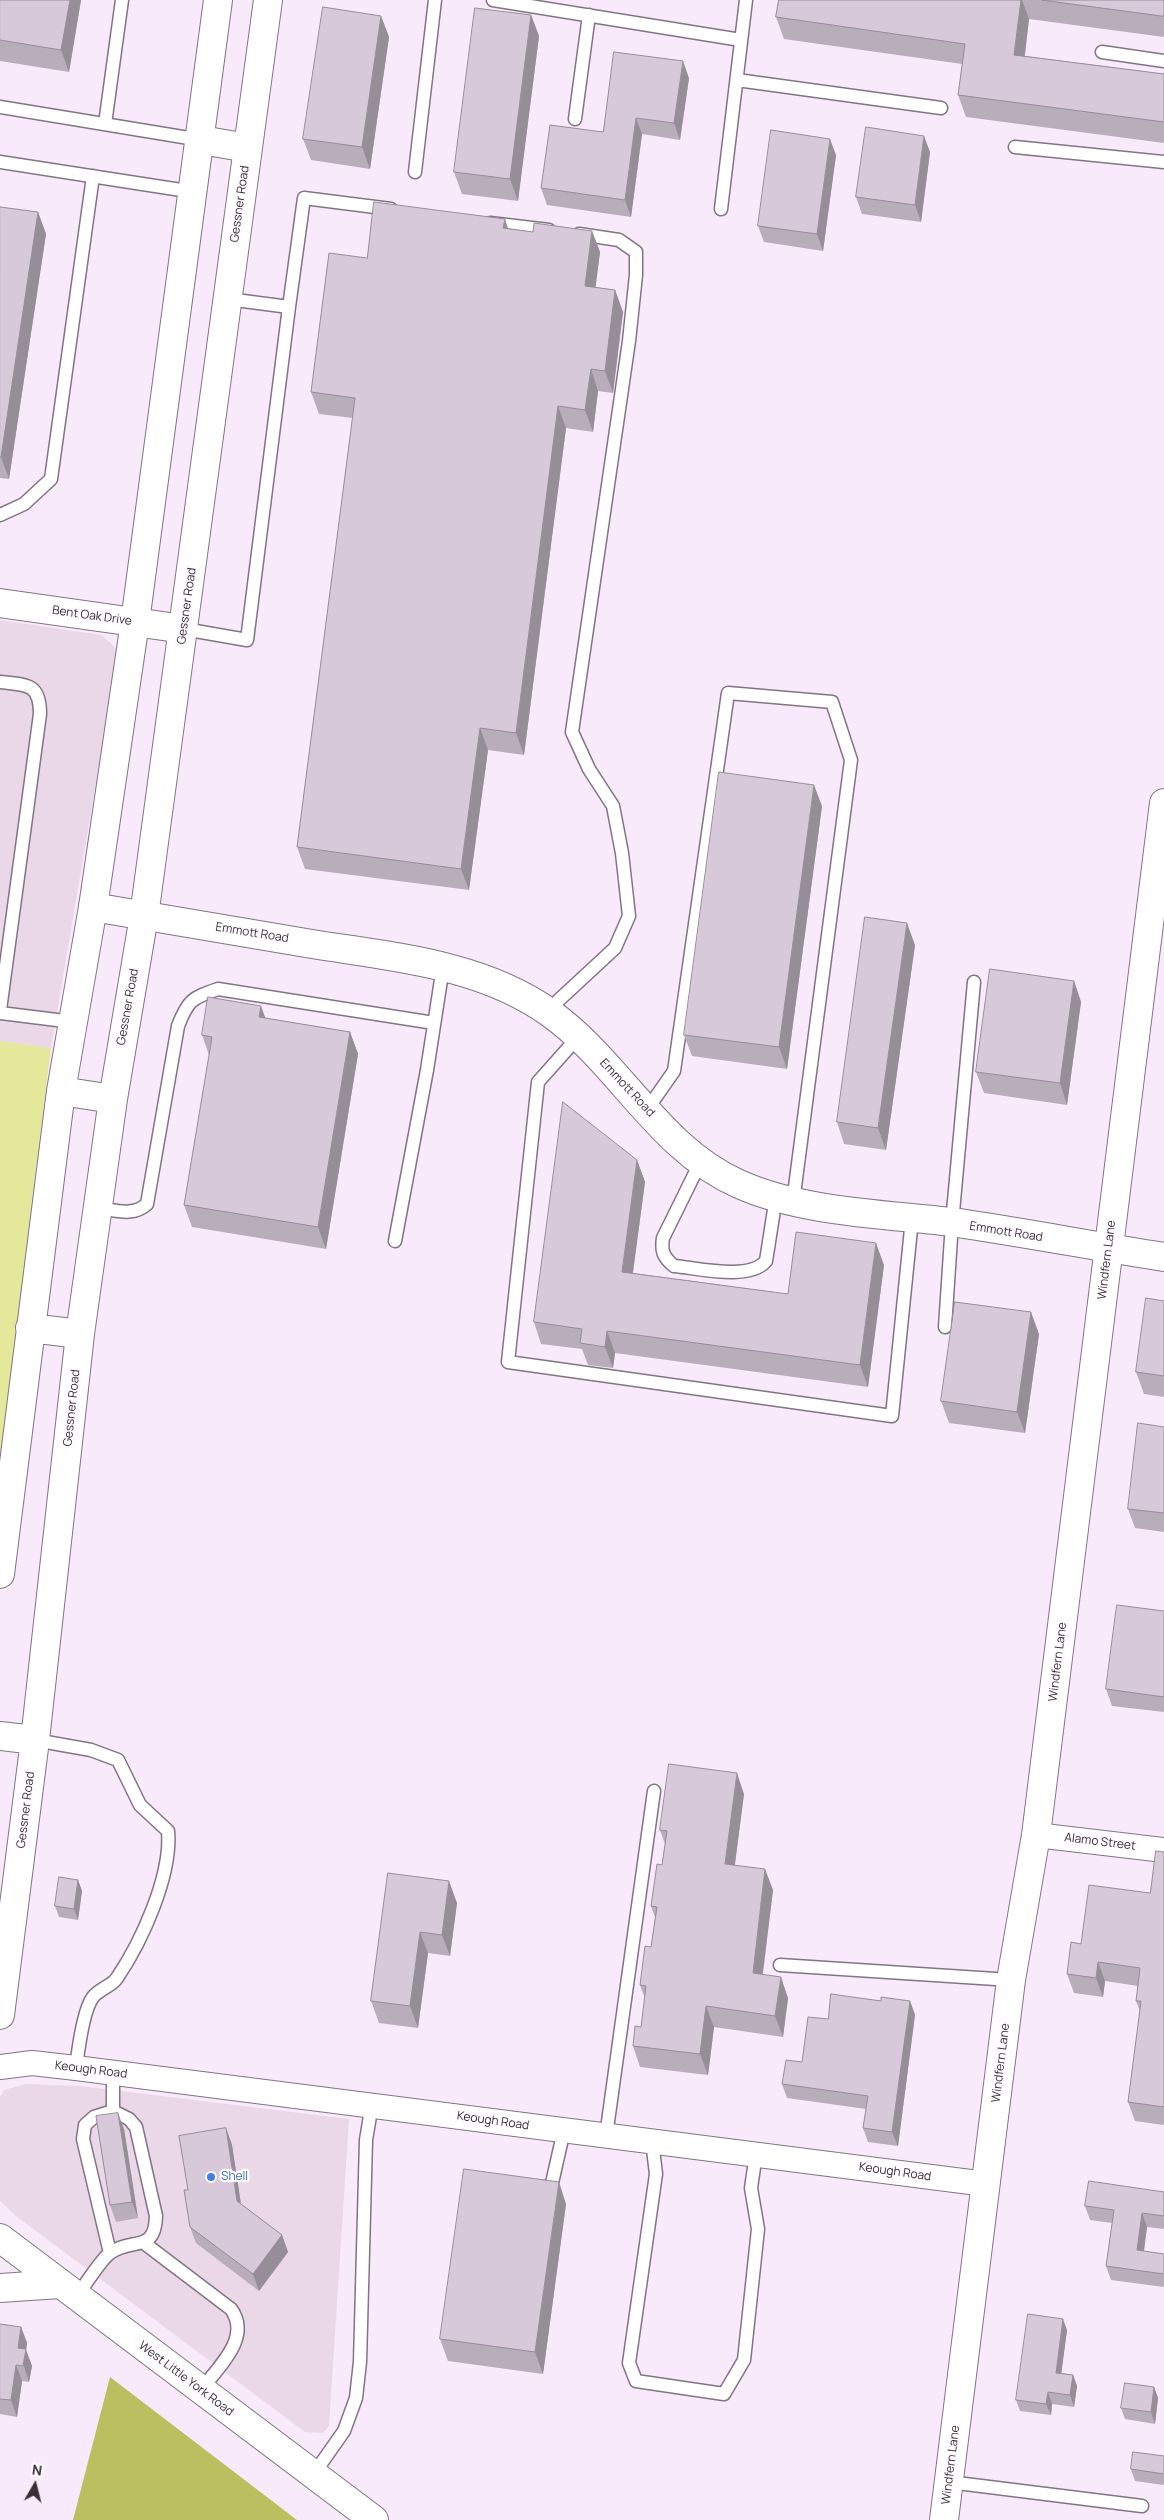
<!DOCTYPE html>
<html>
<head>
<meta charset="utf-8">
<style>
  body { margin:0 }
  #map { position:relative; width:1164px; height:2520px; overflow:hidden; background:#f9eafb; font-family:Manrope,sans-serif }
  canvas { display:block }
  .north { position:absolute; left:10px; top:2460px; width:50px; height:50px; -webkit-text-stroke:4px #fffbff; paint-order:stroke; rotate:8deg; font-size:14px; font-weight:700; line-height:20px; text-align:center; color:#363036 }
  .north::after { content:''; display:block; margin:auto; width:18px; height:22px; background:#363036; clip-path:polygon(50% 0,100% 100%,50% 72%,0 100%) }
</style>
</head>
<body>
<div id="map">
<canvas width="1164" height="2520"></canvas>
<div class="north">N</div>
</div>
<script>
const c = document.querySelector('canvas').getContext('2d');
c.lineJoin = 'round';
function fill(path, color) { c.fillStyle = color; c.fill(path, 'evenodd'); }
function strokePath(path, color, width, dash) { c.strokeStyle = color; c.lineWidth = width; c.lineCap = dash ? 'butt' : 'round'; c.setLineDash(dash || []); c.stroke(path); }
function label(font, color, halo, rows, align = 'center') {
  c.font = font + ' Manrope,sans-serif'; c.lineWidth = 4.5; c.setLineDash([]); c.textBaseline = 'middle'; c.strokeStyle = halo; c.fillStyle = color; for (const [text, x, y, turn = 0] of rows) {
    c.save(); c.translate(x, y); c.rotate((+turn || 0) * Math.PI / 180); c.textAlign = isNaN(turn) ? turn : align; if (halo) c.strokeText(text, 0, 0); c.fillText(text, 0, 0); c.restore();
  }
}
fill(new Path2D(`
  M 0,620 L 101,635 L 112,644 L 118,653 L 51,1048 L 0,1041 Z
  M 26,2084 L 80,2086 L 349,2119 L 329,2426 L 323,2433 L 305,2432 L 16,2216 L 0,2201 L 0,2097 L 4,2090 Z`), '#ead8e9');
fill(new Path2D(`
  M 0,1041 L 51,1048 L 0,1458 Z`), '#e4e89b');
fill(new Path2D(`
  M 110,2377 L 297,2520 L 73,2520 Z`), '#bcbf5f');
const service = new Path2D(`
  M 493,0 L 741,40
  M 1102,52 L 1164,61
  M 737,80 L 941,108
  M 0,107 L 201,140
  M 575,119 L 589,15
  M 105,124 L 122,0
  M 1015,147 L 1164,162
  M 0,162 L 194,192
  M 415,172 L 435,0
  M 721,209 L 746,0
  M 490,223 L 549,230
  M 289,307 L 304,198 L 391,209
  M 0,515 L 24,504 L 51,479 L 93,176
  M 184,629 L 247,640 L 289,307 L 228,299
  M 0,682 C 27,685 40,683 40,714 L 0,1010
  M 547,1011 L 615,948 L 629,916 L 622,853 L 613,806 L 589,769 L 572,732 L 629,341 L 636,275 L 636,252 L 619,240 L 579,234
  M 0,1013 L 73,1022
  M 579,1036 L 538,1082 L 508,1362 L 892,1416 L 912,1219
  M 646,1111 L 674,1071 L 728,693 L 832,702 L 851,760 L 793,1202
  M 701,1161 L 663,1238 C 661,1251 663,1257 674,1266 C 698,1268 749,1281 766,1261 L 776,1197
  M 98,1208 C 115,1210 133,1217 147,1204 L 178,1026 C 188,1000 192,998 218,989 L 434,1023
  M 395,1241 L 427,1070 L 443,967
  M 945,1327 L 952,1223 L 974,982
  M 35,1740 L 91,1750 L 118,1760 L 140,1805 L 168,1831 C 172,1875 142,1941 117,1978 C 112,1986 99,1989 93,1997 C 83,2010 78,2051 76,2068
  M 780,1965 L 1011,1980
  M 606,2136 L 654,1791
  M 652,2141 L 656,2174 L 629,2363 L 636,2381 L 724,2394 L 744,2360 L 758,2229 L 751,2188 L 756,2154
  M 540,2187 L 548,2187 L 552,2183 L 564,2130
  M 144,2243 L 231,2309 C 252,2338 218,2367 201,2390
  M 110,2253 L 83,2139 L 85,2125 L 94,2117 L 113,2111
  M 76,2297 C 84,2287 101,2259 110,2253 C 132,2237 155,2254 156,2216 L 136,2127 L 129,2119 L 113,2111 L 113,2073
  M 313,2475 L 344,2431 L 356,2398 L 360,2362 L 366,2140 L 372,2104
  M 949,2482 L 1142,2506`);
const minor = new Path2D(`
  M 1036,1835 L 1164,1850
  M 0,2067 L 32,2063 L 76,2068 L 986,2184`);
const tertiary = new Path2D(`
  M 0,603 L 184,629
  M 93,907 C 166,920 239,931 312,944 C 393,957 482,964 550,1013 C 619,1062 659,1149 739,1184 C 801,1212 884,1214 951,1222 C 1022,1232 1093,1246 1164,1257
  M 944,2520 L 1011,1980 L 1036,1835 L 1164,803`);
const secondary = new Path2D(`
  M 201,140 L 248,148
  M 61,1091 L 113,1099
  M 30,1328 L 80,1334
  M 0,1574 L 61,1091 L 93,907 L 135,622 L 218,0
  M 0,1736 L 35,1740
  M 0,2015 L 35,1740 L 80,1334 L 113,1099 L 144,916 L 268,0
  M 0,2238 L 374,2520
  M 0,2288 L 60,2284`);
strokePath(service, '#817483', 15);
strokePath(minor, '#817483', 26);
strokePath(tertiary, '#817483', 30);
strokePath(secondary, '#817483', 30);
strokePath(service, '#fff', 12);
strokePath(minor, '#fff', 24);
strokePath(tertiary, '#fff', 28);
strokePath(secondary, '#fff', 28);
fill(new Path2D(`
  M 0,0 L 81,0 L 69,72 L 0,61 Z
  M 779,0 L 1164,0 L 1164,37 L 1029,19 L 1025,56 L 1164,74 L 1164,143 L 966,117 L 958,95 L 962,64 L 784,39 L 776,17 Z
  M 531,15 L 539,36 L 518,201 L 462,194 L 454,172 Z
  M 381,16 L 389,37 L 370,169 L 311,160 L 303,139 Z
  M 689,78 L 680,140 L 642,134 L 631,217 L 547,205 L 541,188 L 603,132 Z
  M 930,152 L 921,222 L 862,214 L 856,197 Z
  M 836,155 L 823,251 L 764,242 L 758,226 Z
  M 0,207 L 38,212 L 46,234 L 9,479 L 0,478 Z
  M 508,228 L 533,232 L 592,231 L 600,252 L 595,287 L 615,290 L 623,312 L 613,393 L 598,391 L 593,432 L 566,428 L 524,755 L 488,750 L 469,890 L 305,869 L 297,847 L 353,418 L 319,414 L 311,392 L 367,258 Z
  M 822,806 L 787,1069 L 692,1056 L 684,1035 Z
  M 915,945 L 886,1150 L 844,1144 L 837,1122 Z
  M 1074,981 L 1081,1002 L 1067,1105 L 984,1093 L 976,1072 Z
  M 266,1018 L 350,1032 L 358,1054 L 326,1249 L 192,1227 L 184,1205 L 209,1055 L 202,1035 Z
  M 637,1160 L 645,1182 L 633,1273 L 788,1294 L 884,1265 L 868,1387 L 615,1353 L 613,1368 L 588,1365 L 582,1349 L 541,1344 L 534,1322 Z
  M 1164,1301 L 1164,1397 L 1144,1394 L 1136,1372 Z
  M 1039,1334 L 1025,1433 L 949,1423 L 941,1401 Z
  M 1164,1427 L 1164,1532 L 1135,1528 L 1128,1509 Z
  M 1164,1611 L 1164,1712 L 1112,1706 L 1106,1689 Z
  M 744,1794 L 735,1865 L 773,1890 L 763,1974 L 788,1998 L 783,2037 L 714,2027 L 708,2075 L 640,2067 L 633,2046 L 641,2027 L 645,1998 L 640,1985 L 651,1947 L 655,1917 L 651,1906 L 662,1865 L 665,1844 L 660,1830 Z
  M 1164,1852 L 1164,2125 L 1135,2121 L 1128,2102 L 1140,2011 L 1136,2001 L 1138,1986 L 1105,1981 L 1103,1997 L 1074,1993 L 1067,1974 L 1081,1944 L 1150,1893 Z
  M 388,1873 L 457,1903 L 450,1956 L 428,1953 L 418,2028 L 379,2023 L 371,2001 Z
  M 78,1880 L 82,1891 L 78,1920 L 59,1917 L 55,1906 Z
  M 881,2001 L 910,2001 L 915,2015 L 898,2146 L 868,2142 L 863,2128 L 866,2109 L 787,2098 L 782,2084 L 802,2062 L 828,2019 Z
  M 226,2128 L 232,2145 L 241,2204 L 282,2235 L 288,2252 L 259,2291 L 196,2243 L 190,2227 L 188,2190 Z
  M 124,2129 L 138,2218 L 116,2222 L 110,2205 Z
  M 1164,2192 L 1164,2229 L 1147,2227 L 1144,2251 L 1164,2254 L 1164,2287 L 1111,2280 L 1106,2266 L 1112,2223 L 1090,2220 L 1085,2206 Z
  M 566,2204 L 543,2374 L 448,2361 L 440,2339 Z
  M 0,2324 L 21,2327 L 27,2343 L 26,2350 L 32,2366 L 29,2382 L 22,2381 L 17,2417 L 0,2414 Z
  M 1067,2330 L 1061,2373 L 1073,2375 L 1077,2386 L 1074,2407 L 1052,2404 L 1051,2415 L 1020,2411 L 1016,2400 Z
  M 1154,2387 L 1158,2398 L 1155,2424 L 1125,2419 L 1121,2408 Z
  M 1164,2456 L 1164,2485 L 1135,2481 L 1131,2469 Z`), '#b9adbb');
fill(new Path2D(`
  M 70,0 L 81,0 L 69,72 L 61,50 Z
  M 1021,0 L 1022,0 L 1029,19 L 1022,76 L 1014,55 Z
  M 531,15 L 539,36 L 518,201 L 510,179 Z
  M 381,16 L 389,37 L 370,169 L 362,147 Z
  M 683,61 L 689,78 L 680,140 L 674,123 Z
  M 636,118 L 642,134 L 631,217 L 625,200 Z
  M 924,136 L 930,152 L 921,222 L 915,205 Z
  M 830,139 L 836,155 L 823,251 L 817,234 Z
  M 38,212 L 46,234 L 9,479 L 1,457 Z
  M 505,219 L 512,241 L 503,228 Z
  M 592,231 L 600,252 L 593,308 L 585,286 Z
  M 615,290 L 623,312 L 613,393 L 605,371 Z
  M 591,369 L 598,391 L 593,432 L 585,410 Z
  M 558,406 L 566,428 L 524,755 L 516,733 Z
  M 480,728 L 488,750 L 469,890 L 461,869 Z
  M 814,785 L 822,806 L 787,1069 L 779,1047 Z
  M 907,923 L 915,945 L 886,1150 L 878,1128 Z
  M 1074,981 L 1081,1002 L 1067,1105 L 1060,1083 Z
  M 261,1006 L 269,1028 L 259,1017 Z
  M 350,1032 L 358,1054 L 326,1249 L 318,1227 Z
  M 637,1160 L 645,1182 L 630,1293 L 622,1272 Z
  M 876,1243 L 884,1265 L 868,1387 L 860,1365 Z
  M 1031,1312 L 1039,1334 L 1025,1433 L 1017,1412 Z
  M 607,1331 L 615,1353 L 613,1368 L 605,1347 Z
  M 737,1773 L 744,1794 L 732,1885 L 725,1864 Z
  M 765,1869 L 773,1890 L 760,1994 L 753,1973 Z
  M 78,1880 L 82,1891 L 78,1920 L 74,1909 Z
  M 449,1881 L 457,1903 L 450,1956 L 442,1935 Z
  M 420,1932 L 428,1953 L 418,2028 L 410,2006 Z
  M 1098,1962 L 1105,1981 L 1103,1997 L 1096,1978 Z
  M 781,1977 L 788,1998 L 783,2037 L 775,2016 Z
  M 910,2001 L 915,2015 L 898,2146 L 892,2132 Z
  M 706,2006 L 714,2027 L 708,2075 L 700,2054 Z
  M 118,2113 L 124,2129 L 138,2218 L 132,2202 Z
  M 226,2128 L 232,2145 L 243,2218 L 237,2201 Z
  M 559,2182 L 566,2204 L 543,2374 L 535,2352 Z
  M 1142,2213 L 1147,2227 L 1142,2264 L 1137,2250 Z
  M 282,2235 L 288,2252 L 259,2291 L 253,2274 Z
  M 1063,2319 L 1067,2330 L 1060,2384 L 1056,2373 Z
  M 21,2327 L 27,2343 L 26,2350 L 32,2366 L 29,2382 L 18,2348 Z
  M 16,2365 L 22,2381 L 17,2417 L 11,2400 Z
  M 1073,2375 L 1077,2386 L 1074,2407 L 1070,2395 Z
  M 1154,2387 L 1158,2398 L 1155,2424 L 1151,2412 Z
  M 1048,2392 L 1052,2404 L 1051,2415 L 1046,2404 Z`), '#968d99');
const building = new Path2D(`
  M 0,0 L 70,0 L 61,50 L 0,40 Z
  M 779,0 L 1021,0 L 1014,55 L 1164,74 L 1164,122 L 958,95 L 965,44 L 776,17 Z
  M 1042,0 L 1164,0 L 1164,16 Z
  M 323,7 L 381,16 L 362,147 L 303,139 Z
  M 475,8 L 531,15 L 510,179 L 454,172 Z
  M 614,52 L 683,61 L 674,123 L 636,118 L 625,200 L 541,188 L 550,125 L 603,132 Z
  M 866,127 L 924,136 L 915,205 L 856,197 Z
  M 771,130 L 830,139 L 817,234 L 758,226 Z
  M 374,202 L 505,219 L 503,228 L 533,232 L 534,223 L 592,231 L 585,286 L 615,290 L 605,371 L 591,369 L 585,410 L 558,406 L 516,733 L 480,728 L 461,869 L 297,847 L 355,398 L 311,392 L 329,253 L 367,258 Z
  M 0,207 L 38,212 L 1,457 L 0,457 Z
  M 719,772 L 814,785 L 779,1047 L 684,1035 Z
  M 865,917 L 907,923 L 878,1128 L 837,1122 Z
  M 990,969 L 1074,981 L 1060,1083 L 976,1072 Z
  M 208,997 L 261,1006 L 259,1017 L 350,1032 L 318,1227 L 184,1205 L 212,1037 L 202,1035 Z
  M 563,1102 L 637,1160 L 622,1272 L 788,1294 L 796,1232 L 876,1243 L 860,1365 L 607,1331 L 605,1347 L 580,1343 L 582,1329 L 534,1322 Z
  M 1146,1298 L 1164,1301 L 1164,1376 L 1136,1372 Z
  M 955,1302 L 1031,1312 L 1017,1412 L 941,1401 Z
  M 1138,1423 L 1164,1427 L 1164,1513 L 1128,1509 Z
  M 1117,1605 L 1164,1611 L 1164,1697 L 1106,1689 Z
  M 669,1764 L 737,1773 L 725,1864 L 765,1869 L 753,1973 L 781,1977 L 775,2016 L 706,2006 L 700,2054 L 633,2046 L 635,2026 L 641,2027 L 646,1986 L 640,1985 L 645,1946 L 651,1947 L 657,1907 L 651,1906 L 657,1864 L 662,1865 L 667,1831 L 660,1830 Z
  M 1156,1851 L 1164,1852 L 1164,2107 L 1128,2102 L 1141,2001 L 1136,2001 L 1140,1968 L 1098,1962 L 1096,1978 L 1067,1974 L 1071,1942 L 1081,1944 L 1089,1885 L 1150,1893 Z
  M 388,1873 L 449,1881 L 442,1935 L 420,1932 L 410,2006 L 371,2001 Z
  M 59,1877 L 78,1880 L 74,1909 L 55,1906 Z
  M 831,1994 L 881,2001 L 881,1997 L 910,2001 L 892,2132 L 863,2128 L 868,2096 L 782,2084 L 786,2060 L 802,2062 L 808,2017 L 828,2019 Z
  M 118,2113 L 132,2202 L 110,2205 L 96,2116 Z
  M 226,2128 L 237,2201 L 282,2235 L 253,2274 L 190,2227 L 184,2190 L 188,2190 L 179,2136 Z
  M 464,2169 L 559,2182 L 535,2352 L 440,2339 Z
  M 1089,2181 L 1164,2192 L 1164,2216 L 1142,2213 L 1137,2250 L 1164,2254 L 1164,2274 L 1106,2266 L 1114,2210 L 1085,2206 Z
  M 1028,2314 L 1063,2319 L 1056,2373 L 1073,2375 L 1070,2395 L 1048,2392 L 1046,2404 L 1016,2400 Z
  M 0,2324 L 21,2327 L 18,2348 L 26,2349 L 23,2366 L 16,2365 L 11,2400 L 0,2399 Z
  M 1125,2383 L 1154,2387 L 1151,2412 L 1121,2408 Z
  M 1133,2452 L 1164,2456 L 1164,2474 L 1131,2469 Z`);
fill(building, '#d7c9da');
strokePath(building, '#968d99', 1);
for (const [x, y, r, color] of [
  [211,2177,5,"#3f7fe0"]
]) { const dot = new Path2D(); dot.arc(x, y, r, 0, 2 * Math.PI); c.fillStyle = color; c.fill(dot); strokePath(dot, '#fffbff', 2); }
label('12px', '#363036', '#fffbff', [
  ["Gessner Road",240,204,-82],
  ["Gessner Road",187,606,-82],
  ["Bent Oak Drive",92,616,8],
  ["Emmott Road",252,933,9],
  ["Gessner Road",128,1007,-80],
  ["Emmott Road",627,1088,47],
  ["Emmott Road",1006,1232,9],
  ["Windfern Lane",1107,1260,-83],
  ["Gessner Road",72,1408,-84],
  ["Windfern Lane",1058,1662,-83],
  ["Gessner Road",26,1810,-83],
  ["Alamo Street",1100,1842,7],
  ["Windfern Lane",1001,2063,-83],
  ["Keough Road",91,2070,7],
  ["Keough Road",493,2121,8],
  ["Keough Road",895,2172,8],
  ["West Little York Road",186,2379,37],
  ["Windfern Lane",951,2465,-83]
]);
label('12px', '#366cbe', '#fffbff', [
  ["Shell",221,2177]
], 'left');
</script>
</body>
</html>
